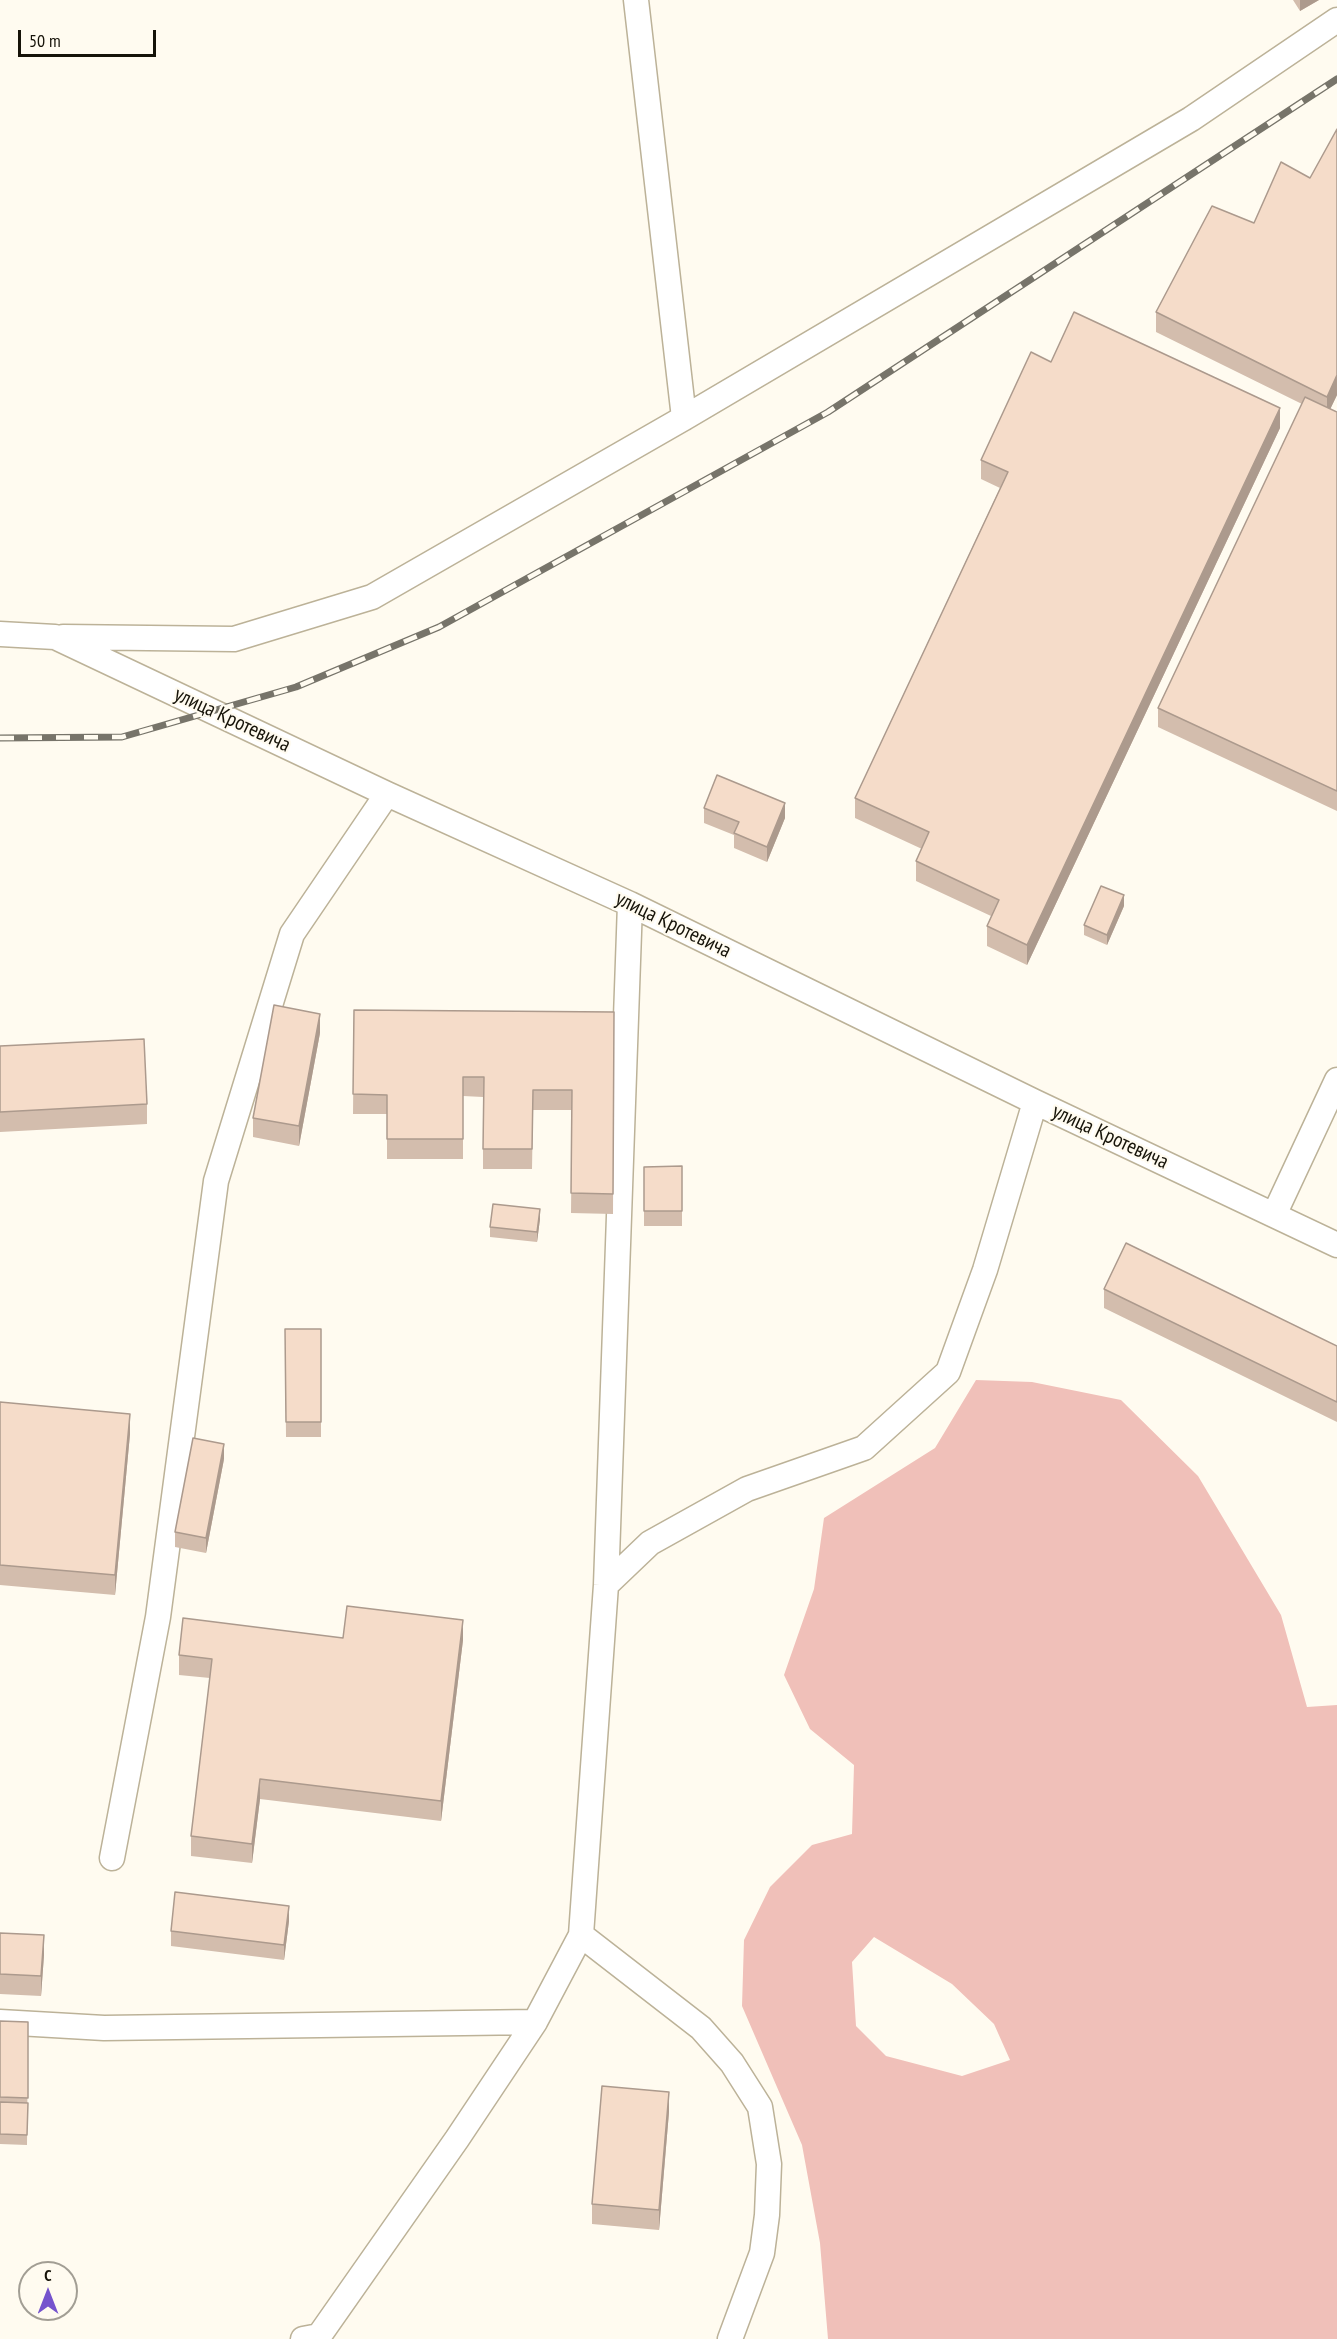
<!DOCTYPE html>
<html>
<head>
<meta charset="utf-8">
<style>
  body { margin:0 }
  #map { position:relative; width:1337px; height:2339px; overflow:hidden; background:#fffbf0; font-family:"PT Sans Narrow",sans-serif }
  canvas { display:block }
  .north { position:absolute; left:18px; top:2261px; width:60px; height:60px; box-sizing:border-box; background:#fffbf0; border:2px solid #a29e94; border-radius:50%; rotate:0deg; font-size:16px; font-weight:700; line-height:24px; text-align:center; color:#161309 }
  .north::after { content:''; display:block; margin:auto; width:21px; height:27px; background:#7553cd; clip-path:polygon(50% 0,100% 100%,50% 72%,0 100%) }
  .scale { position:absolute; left:18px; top:30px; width:138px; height:27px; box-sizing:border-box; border:3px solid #161309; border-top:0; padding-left:8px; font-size:18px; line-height:21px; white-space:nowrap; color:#161309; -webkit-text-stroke:4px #fffbf0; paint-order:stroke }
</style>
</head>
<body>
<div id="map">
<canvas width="1337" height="2339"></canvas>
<div class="north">С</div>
<div class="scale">50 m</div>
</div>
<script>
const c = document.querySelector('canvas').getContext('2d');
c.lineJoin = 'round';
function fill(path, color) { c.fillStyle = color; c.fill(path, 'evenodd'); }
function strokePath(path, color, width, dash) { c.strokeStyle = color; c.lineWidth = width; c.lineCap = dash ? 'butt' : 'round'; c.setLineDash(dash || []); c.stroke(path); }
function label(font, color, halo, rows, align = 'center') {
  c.font = font + ' "PT Sans Narrow",sans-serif'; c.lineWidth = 4.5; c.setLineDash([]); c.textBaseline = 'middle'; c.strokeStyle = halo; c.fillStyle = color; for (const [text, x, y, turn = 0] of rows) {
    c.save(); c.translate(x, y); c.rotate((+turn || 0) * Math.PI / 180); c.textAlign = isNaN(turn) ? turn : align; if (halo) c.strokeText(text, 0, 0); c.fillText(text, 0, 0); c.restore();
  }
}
fill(new Path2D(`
  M 976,1380 L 1032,1382 L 1121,1400 L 1198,1476 L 1281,1615 L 1307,1707 L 1337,1705 L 1337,2339 L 828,2339 L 820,2243 L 802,2145 L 742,2006 L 744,1940 L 770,1887 L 812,1845 L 852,1834 L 854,1765 L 810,1729 L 784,1675 L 814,1589 L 824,1518 L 935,1448 ZM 874,1937 L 952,1984 L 994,2024 L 1010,2060 L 962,2076 L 886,2056 L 856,2026 L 852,1962 Z`), '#f0c0b9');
const minor = new Path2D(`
  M 636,0 L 684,418
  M 0,634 L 55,637 L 387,794 L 630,904 L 1035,1102 L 1337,1245
  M 63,637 L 234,639 L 372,597 L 684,418 L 1191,119 L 1337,20
  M 1274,1215 L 1337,1080
  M 606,1585 L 650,1543 L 747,1489 L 864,1448 L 948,1372 L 985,1270 L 1035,1102
  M 112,1858 L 158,1617 L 216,1181 L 292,934 L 387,794
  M 581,1935 L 701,2028 L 732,2063 L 760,2107 L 769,2164 L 767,2215 L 762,2253 L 730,2339
  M 0,2022 L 104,2028 L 535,2022
  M 303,2339 L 319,2336 L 457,2139 L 535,2022 L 581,1935 L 606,1585 L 630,904`);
strokePath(minor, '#bcb298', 27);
strokePath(minor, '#fff', 24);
const rail = new Path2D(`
  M 0,738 L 122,737 L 296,687 L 439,627 L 828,412 L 1337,79`);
strokePath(rail, '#77746a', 7);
strokePath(rail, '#fffbf0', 4.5, [14]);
fill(new Path2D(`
  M 1293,0 L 1319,0 L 1300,11 Z
  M 1156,312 L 1337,395 L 1330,409 L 1337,412 L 1337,811 L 1158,727 L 1158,708 L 1302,404 L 1156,332 Z
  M 1051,362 L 1280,428 L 1027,965 L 987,946 L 987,926 L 991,916 L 916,881 L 916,861 L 922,849 L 855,818 L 855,798 L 1000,488 L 981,479 L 981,460 Z
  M 704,808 L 785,818 L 767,862 L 734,848 L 734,835 L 704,823 Z
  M 1124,906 L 1107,945 L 1084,935 L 1084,925 Z
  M 354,1010 L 614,1012 L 613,1214 L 571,1213 L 572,1110 L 533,1110 L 532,1169 L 483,1169 L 483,1097 L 463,1096 L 463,1159 L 387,1159 L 387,1114 L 353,1114 Z
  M 320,1033 L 299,1146 L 253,1137 L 253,1118 Z
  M 0,1046 L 147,1104 L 147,1124 L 0,1132 Z
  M 682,1166 L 682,1226 L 644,1226 L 644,1167 Z
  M 540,1219 L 537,1242 L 490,1237 L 490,1227 Z
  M 1104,1289 L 1337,1346 L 1337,1422 L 1104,1308 Z
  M 285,1329 L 321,1329 L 321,1437 L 286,1437 Z
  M 0,1402 L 130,1434 L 115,1595 L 0,1585 Z
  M 224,1459 L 206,1553 L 175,1547 L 175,1532 Z
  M 343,1638 L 463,1640 L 441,1821 L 260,1799 L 252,1863 L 191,1856 L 191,1836 L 210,1678 L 179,1675 L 179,1655 Z
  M 289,1921 L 284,1960 L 171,1946 L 171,1931 Z
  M 0,1933 L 44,1955 L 41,1996 L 0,1994 Z
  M 0,2021 L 28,2022 L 27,2145 L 0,2144 Z
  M 669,2112 L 659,2230 L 592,2224 L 592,2204 Z`), '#d3bdad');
fill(new Path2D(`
  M 1300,0 L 1319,0 L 1300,11 Z
  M 1337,375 L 1337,395 L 1327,416 L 1327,397 Z
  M 1280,408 L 1280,428 L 1027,965 L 1027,945 Z
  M 785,803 L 785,818 L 767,862 L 767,847 Z
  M 1124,895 L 1124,906 L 1107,945 L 1107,935 Z
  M 320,1014 L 320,1033 L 299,1146 L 299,1126 Z
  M 540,1209 L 540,1219 L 537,1242 L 537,1232 Z
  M 130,1414 L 130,1434 L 115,1595 L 115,1575 Z
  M 224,1444 L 224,1459 L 206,1553 L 206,1538 Z
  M 463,1620 L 463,1640 L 441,1821 L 441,1801 Z
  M 260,1779 L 260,1799 L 252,1863 L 252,1844 Z
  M 289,1906 L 289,1921 L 284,1960 L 284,1945 Z
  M 44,1935 L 44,1955 L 41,1996 L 41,1976 Z
  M 669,2092 L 669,2112 L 659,2230 L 659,2210 Z`), '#ac9a8d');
const building = new Path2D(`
  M 1337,129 L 1337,375 L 1327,397 L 1156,312 L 1212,206 L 1254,223 L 1281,162 L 1310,178 Z
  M 1074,312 L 1280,408 L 1027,945 L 987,926 L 999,900 L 916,861 L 929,832 L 855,798 L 1008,472 L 981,460 L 1031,352 L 1051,362 Z
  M 1305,397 L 1337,412 L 1337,791 L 1158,708 Z
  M 717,775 L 785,803 L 767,847 L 734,833 L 739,822 L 704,808 Z
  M 1101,886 L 1124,895 L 1107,935 L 1084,925 Z
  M 274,1005 L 320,1014 L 299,1126 L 253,1118 Z
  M 354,1010 L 614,1012 L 613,1194 L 571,1193 L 572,1090 L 533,1090 L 532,1149 L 483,1149 L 484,1077 L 463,1077 L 463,1139 L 387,1139 L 387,1095 L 353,1094 Z
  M 144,1039 L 147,1104 L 0,1112 L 0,1046 Z
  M 682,1166 L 682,1211 L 644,1211 L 644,1167 Z
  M 493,1204 L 540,1209 L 537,1232 L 490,1227 Z
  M 1126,1243 L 1337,1346 L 1337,1402 L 1104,1289 Z
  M 285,1329 L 321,1329 L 321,1422 L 286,1422 Z
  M 0,1402 L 130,1414 L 115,1575 L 0,1565 Z
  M 193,1438 L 224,1444 L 206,1538 L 175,1532 Z
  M 347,1606 L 463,1620 L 441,1801 L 260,1779 L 252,1844 L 191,1836 L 212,1659 L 179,1655 L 183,1618 L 343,1638 Z
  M 175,1892 L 289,1906 L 284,1945 L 171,1931 Z
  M 0,1933 L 44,1935 L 41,1976 L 0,1974 Z
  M 0,2021 L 28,2022 L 28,2098 L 0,2097 Z
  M 602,2086 L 669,2092 L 659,2210 L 592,2204 Z
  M 0,2102 L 28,2103 L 27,2135 L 0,2134 Z`);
fill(building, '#f5dcc9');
strokePath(building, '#ac9a8d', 1.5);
label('21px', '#161309', '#fffbf0', [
  ["улица Кротевича",232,720,25],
  ["улица Кротевича",673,925,26],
  ["улица Кротевича",1110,1137,25]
]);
</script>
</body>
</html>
